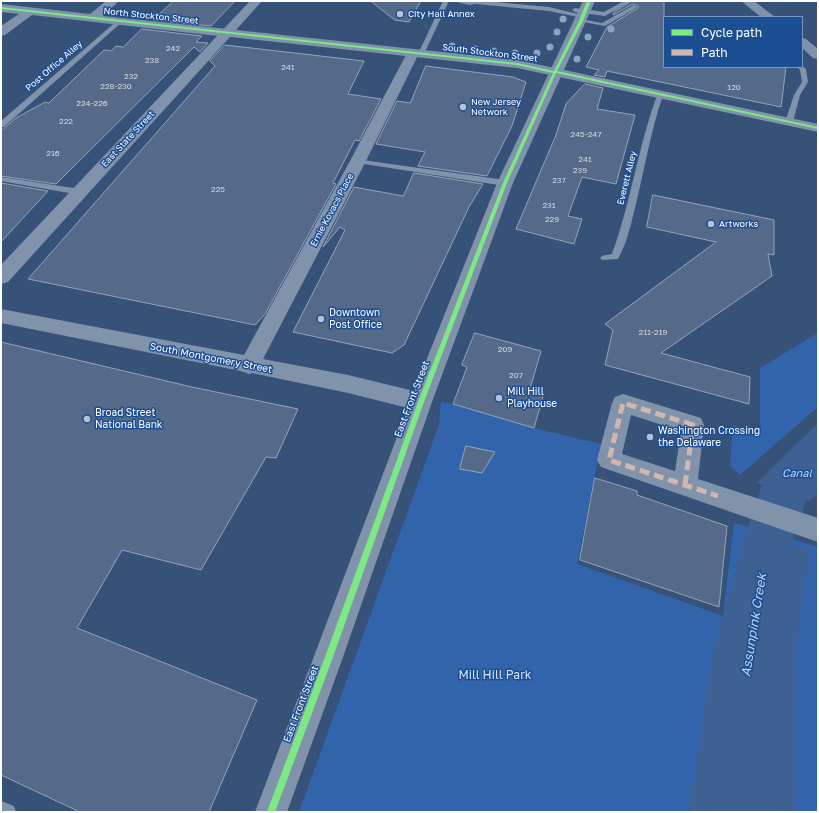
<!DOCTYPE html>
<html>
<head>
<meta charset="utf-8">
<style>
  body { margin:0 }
  #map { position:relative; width:819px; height:813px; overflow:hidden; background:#375279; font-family:"Golos Text",sans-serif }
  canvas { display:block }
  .frame { position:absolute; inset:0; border:2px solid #fff; pointer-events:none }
  .legend { position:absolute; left:663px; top:16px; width:140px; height:52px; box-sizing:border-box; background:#1c4e94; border:1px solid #7795bf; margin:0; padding:5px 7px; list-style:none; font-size:12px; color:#fff }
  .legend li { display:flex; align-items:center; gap:8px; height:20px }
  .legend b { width:20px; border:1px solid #7795bf }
</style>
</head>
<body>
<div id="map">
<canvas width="819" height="813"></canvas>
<div class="frame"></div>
<ul class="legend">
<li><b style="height:5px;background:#7ce984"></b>Cycle path</li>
<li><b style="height:5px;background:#d1b7ad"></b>Path</li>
</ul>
</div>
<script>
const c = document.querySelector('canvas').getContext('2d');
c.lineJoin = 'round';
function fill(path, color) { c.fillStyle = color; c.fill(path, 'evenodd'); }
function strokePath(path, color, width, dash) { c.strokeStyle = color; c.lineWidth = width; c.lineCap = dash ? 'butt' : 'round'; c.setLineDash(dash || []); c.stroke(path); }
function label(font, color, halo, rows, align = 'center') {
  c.font = font + ' "Golos Text",sans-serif'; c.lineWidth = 3; c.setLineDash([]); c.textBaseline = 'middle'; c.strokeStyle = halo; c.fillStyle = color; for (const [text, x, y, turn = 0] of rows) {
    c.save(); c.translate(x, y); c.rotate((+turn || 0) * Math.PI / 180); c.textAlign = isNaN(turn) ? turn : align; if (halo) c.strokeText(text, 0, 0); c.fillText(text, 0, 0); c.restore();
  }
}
fill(new Path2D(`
  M 818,333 L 818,407 L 740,475 L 730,466 L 733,425 L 760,433 L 760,368 Z
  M 441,402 L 453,404 L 534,428 L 601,444 L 577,564 L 723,616 L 734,523 L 818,547 L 818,812 L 299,812 L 439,425 Z`), '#3164aa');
fill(new Path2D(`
  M 818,423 L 818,493 L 809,501 L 757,483 Z
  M 749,531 L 809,550 L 796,650 L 795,812 L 689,812 L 714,647 Z`), '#3e6092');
fill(new Path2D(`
  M 818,432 L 818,486 L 806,500 L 793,541 L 783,598 L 775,617 L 756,625 L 737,617 L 729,598 L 743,541 L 761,488 L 768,472 L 802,438 Z`), '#3e6092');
const building = new Path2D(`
  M 174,1 L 235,1 L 211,26 L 153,20 Z
  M 371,1 L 421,1 L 409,22 L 395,20 Z
  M 632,1 L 664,1 L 664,67 L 786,67 L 781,107 L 607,71 L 605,77 L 594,75 L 599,70 L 586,67 L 607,27 L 638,8 L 638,6 L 633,4 L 613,15 L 614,12 Z
  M 142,29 L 202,36 L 196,42 L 208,43 L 200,52 L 194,47 L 56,184 L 1,176 L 1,131 L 16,118 L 45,102 L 49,103 L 104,50 L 111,51 L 116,46 L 123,47 Z
  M 225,45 L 364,61 L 348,94 L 381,99 L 359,141 L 355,140 L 333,183 L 336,184 L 265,314 L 255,325 L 28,279 L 215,66 L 210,61 Z
  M 426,66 L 513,77 L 526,82 L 512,126 L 487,176 L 418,166 L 425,152 L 376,144 L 397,101 L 410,103 Z
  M 585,84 L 603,88 L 597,109 L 635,115 L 616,184 L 582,177 L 568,216 L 582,219 L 574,244 L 516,229 L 556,135 L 566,104 Z
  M 414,173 L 483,184 L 469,207 L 404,345 L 392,353 L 293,332 L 345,230 L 340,227 L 323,247 L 354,187 L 403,196 Z
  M 1,183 L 48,191 L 1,242 Z
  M 653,195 L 774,220 L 774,255 L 768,254 L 772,276 L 661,353 L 750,377 L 749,404 L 605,365 L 613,330 L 605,324 L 716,242 L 647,227 Z
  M 475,333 L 541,351 L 530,389 L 544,393 L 534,428 L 453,404 L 467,367 L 462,365 Z
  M 1,342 L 192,387 L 298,409 L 276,458 L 266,457 L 201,570 L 122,550 L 77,628 L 257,700 L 209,812 L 80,812 L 1,775 Z
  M 466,446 L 495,452 L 482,473 L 460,469 Z
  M 595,478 L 637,491 L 637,495 L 727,526 L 719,607 L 580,560 Z`);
fill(building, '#546a88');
strokePath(building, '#94a4b9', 1);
fill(new Path2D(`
  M 443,1 L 449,1 L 424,54 L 419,55 L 418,54 Z
  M 453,1 L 484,1 L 549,7 L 586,16 L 583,18 L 549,11 L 476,4 L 469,5 Z
  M 624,1 L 631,1 L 605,16 L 575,12 L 572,10 L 575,8 L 604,12 Z
  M 634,5 L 637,7 L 636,8 L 605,26 L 578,21 L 581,19 L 602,23 Z
  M 118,20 L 123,21 L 4,127 L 1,127 L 1,121 Z
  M 802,66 L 806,69 L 808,82 L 800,95 L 793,122 L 789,124 L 785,122 L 794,95 L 802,82 L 800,70 L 797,67 L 802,67 Z
  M 660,93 L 663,95 C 650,133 644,173 634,212 C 630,228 626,245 618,259 L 602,260 L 600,258 L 602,256 L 612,254 C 631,202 638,147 657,95 Z
  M 355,159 L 505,180 L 509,183 L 505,186 L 358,163 L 354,161 Z
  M 1,177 L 80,189 L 84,192 L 80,195 L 1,181 Z
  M 1,801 L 14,806 L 16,812 L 1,812 Z`), '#8093ab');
fill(new Path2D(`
  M 106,1 L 119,1 L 103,16 L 227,29 L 231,30 L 233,33 L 231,36 L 227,37 L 32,15 L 5,35 L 1,36 L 1,26 L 19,14 L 1,12 L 1,4 L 90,14 Z
  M 583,1 L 595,1 L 513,183 L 432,402 L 343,657 L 287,812 L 255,812 L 408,408 L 348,393 L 252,373 L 249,374 L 241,371 L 1,323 L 1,309 L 244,355 L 350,161 L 407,53 L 408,50 L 418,50 L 419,53 L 366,161 L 263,359 L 348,375 L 414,391 L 497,183 Z
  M 623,394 L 701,418 L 704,425 L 698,479 L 818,518 L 818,542 L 601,467 L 597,460 L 612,403 L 615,397 ZM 631,415 L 681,431 L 675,471 L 622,454 Z`), '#8093ab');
fill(new Path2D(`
  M 250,1 L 262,1 L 236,30 L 517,60 L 818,124 L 818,132 L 517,68 L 230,37 L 8,282 L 1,284 L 1,265 Z`), '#8093ab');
fill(new Path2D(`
  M 741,1 L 754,1 L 775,17 L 761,17 Z
  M 802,38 L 806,39 L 818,49 L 818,59 L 813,58 L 802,48 Z`), '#7f92aa');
strokePath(new Path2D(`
  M 685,485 L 693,425 L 623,403 L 609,460 L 718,496`), '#d1b7ad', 5, [10, 5]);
fill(new Path2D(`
  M 587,1 L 591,1 L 583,21 L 557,71 L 818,127 L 818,129 L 556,73 L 507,183 L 424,402 L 333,657 L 275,812 L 267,812 L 325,657 L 418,402 L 503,183 L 553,73 L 517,65 L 1,9 L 1,7 L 517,63 L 554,71 L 579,21 Z`), '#7ce984');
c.fillStyle = '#8ea3c0';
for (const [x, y] of [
  [563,19],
  [611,29],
  [557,32],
  [588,37],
  [452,46],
  [550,47],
  [475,49],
  [494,51],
  [515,53],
  [537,53],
  [577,59]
]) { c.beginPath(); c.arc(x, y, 3.5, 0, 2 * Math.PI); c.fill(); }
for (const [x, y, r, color] of [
  [400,14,4,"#b9c2d0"],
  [463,107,4,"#b9c2d0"],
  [711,224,4,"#b9c2d0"],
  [321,319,4,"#b9c2d0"],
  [499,398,4,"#b9c2d0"],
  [87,419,4,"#b9c2d0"],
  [650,437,4,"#b9c2d0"]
]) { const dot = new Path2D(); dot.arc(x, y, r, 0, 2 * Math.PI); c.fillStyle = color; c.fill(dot); strokePath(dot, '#1c4e94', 1.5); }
label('8px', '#d4dae1', null, [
  ["242",173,48],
  ["238",152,60],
  ["241",288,67],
  ["232",131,76],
  ["228-230",116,86],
  ["120",734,87],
  ["224-226",92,103],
  ["222",66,121],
  ["245-247",586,134],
  ["216",53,153],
  ["241",585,159],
  ["239",580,170],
  ["237",559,180],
  ["225",218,189],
  ["231",549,205],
  ["229",552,219],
  ["211-219",653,332],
  ["209",505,349],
  ["207",516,375]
]);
label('9px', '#fff', '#1c4e94', [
  ["City Hall Annex",408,14],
  ["New Jersey",471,102],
  ["Network",471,112],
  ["Artworks",719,224]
], 'left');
label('9px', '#fff', '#1c4e94', [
  ["North Stockton Street",151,16,6],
  ["South Stockton Street",490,53,7],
  ["Post Office Alley",54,66,-41],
  ["East State Street",128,139,-47],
  ["Everett Alley",627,178,-76],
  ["Ernie Kovacs Place",332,210,-62]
]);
label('10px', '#fff', '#1c4e94', [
  ["Downtown",329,313],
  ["Post Office",329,325],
  ["Mill Hill",507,392],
  ["Playhouse",507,404],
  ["Broad Street",95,413],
  ["National Bank",95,425],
  ["Washington Crossing",658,431],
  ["the Delaware",658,443]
], 'left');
label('10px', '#fff', '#1c4e94', [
  ["South Montgomery Street",211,358,11],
  ["East Front Street",412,399,-69],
  ["East Front Street",301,704,-69]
]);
label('italic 11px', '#bbd4f6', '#1c4e94', [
  ["Canal",797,474]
]);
label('12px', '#d5e5fa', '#1c4e94', [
  ["Mill Hill Park",495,675]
]);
label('italic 13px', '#bbd4f6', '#1c4e94', [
  ["Assunpink Creek",754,625,-81]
]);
</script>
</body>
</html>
